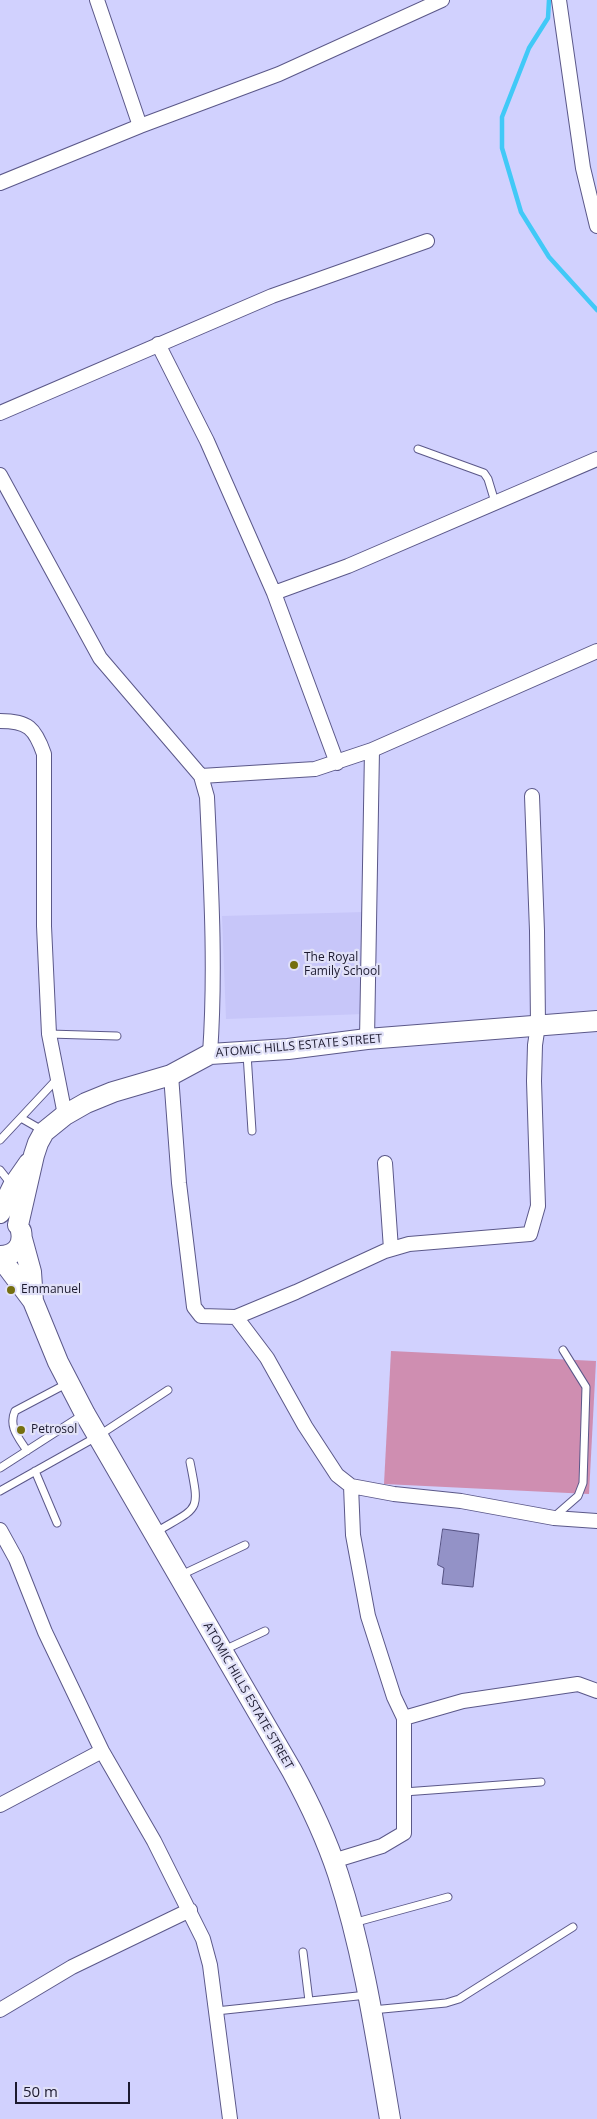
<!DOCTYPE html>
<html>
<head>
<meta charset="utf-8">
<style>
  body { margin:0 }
  #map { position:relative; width:597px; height:2119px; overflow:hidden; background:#d1d1fe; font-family:"Open Sans",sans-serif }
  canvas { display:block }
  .scale { position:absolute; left:15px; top:2082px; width:115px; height:22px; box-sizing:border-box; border:2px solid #1c1a2f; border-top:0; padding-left:6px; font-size:15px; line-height:18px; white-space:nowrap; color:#1c1a2f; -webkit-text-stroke:4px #e1e1f8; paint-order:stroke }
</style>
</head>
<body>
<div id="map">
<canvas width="597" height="2119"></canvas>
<div class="scale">50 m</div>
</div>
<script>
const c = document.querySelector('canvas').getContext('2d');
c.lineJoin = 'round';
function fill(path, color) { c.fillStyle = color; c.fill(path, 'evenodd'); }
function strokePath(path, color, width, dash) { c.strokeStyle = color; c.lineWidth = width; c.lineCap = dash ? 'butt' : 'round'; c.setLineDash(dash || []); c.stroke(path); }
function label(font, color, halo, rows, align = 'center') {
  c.font = font + ' "Open Sans",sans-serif'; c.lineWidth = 4.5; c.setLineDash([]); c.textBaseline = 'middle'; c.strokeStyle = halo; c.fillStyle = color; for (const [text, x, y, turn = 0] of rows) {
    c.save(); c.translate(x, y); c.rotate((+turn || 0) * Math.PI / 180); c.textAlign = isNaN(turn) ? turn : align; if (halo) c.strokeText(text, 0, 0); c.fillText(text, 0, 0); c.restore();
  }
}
fill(new Path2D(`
  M 364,912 L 364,1014 L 226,1019 L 222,916 Z`), '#c7c6f9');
fill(new Path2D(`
  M 391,1351 L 596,1361 L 589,1494 L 384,1484 Z`), '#cf8eb1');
strokePath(new Path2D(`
  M 549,0 L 548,18 L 529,48 L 502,117 L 502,148 L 521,212 L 549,257 L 597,310`), '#41c9f7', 4.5);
const building = new Path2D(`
  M 443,1529 L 479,1534 L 473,1587 L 442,1584 L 444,1568 L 438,1565 Z`);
fill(building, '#9392c7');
strokePath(building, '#535081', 1);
const lane = new Path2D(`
  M 418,449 L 484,473 L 488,479 L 495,502
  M 49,1034 L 117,1036
  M 247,1054 L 252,1131
  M 21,1118 L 42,1130
  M 0,1140 L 57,1079
  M 0,1170 L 11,1184
  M 27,1451 C 19,1438 8,1427 15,1411 L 68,1383
  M 0,1468 L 84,1414
  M 35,1471 L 57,1523
  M 0,1491 L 98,1436 L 168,1390
  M 554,1517 L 578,1496 L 583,1483 L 586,1387 L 563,1350
  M 156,1532 C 200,1506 200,1513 190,1462
  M 179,1576 L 245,1545
  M 224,1650 L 265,1631
  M 404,1792 L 541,1782
  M 353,1923 L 448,1897
  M 303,1952 L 309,2001
  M 372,2010 L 446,2003 L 459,1999 L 573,1927
  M 216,2011 L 367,1995`);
const street = new Path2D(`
  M 97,0 L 140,126
  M 559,0 L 583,168 L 597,226
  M 0,183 L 140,126 L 279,74 L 442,0
  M 158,344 L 207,441 L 274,593 L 337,763
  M 0,413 L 272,296 L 427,241
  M 0,475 L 100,658 L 201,776 L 207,797 C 211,883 216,968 210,1054
  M 274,593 L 348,566 L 597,459
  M 0,721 C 28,721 35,728 44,754 L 44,926 L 49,1034 L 65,1115
  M 201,776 L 315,769 L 372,750 L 597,651
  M 367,1039 L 372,750
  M 171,1075 L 179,1183 L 194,1307 L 201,1316 L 236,1317 L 267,1358 L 305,1426 L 337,1475 L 351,1486 L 394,1494 L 461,1501 L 554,1518 L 597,1521
  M 385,1163 L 391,1249
  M 236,1317 L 296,1292 L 385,1251 L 409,1244 L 530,1234 L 538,1206 L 534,1081 L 535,1045 L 538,1025 L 537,931 L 532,796
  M 0,1530 L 16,1559 L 45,1632 L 102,1751 L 154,1841 L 203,1939 L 210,1965 L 230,2119
  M 404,1718 L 463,1701 L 578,1684 L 597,1691
  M 0,1805 L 102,1751
  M 333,1861 L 382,1846 L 404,1833 L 404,1718 L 394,1697 L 368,1616 L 353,1535 L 351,1486
  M 0,2010 L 72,1967 L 190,1910`);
const secondary = new Path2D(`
  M 0,1213 L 13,1186 L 29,1163
  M 18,1225 L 34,1155 L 38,1143 L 44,1132 L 65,1115 L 86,1103 L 113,1092 L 171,1075 L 210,1054 L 288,1049 L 367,1039 L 597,1021
  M 22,1239 L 31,1272 L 33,1301 L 58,1362 L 85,1414 L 292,1771 C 310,1804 326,1838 338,1874 C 364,1954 376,2037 390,2119
  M 0,1256 C 15,1256 24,1246 21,1231
  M 0,1257 L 33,1301`);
strokePath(lane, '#5b5889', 9);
strokePath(street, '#5b5889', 16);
strokePath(secondary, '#5b5889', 22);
strokePath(lane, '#fff', 7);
strokePath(street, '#fff', 14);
strokePath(secondary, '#fff', 20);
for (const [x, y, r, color] of [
  [294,965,5,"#756f0f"],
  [11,1290,5,"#756f0f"],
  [21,1430,5,"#756f0f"]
]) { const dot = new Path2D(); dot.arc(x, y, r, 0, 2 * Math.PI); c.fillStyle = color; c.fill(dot); strokePath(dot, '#e1e1f8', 2); }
label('12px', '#1c1a2f', '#e1e1f8', [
  ["The Royal",304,958],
  ["Family School",304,972],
  ["Emmanuel",21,1290],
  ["Petrosol",31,1430]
], 'left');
label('12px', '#1c1a2f', '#e1e1f8', [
  ["ATOMIC HILLS ESTATE STREET",299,1046,-5],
  ["ATOMIC HILLS ESTATE STREET",248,1696,60]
]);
</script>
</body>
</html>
